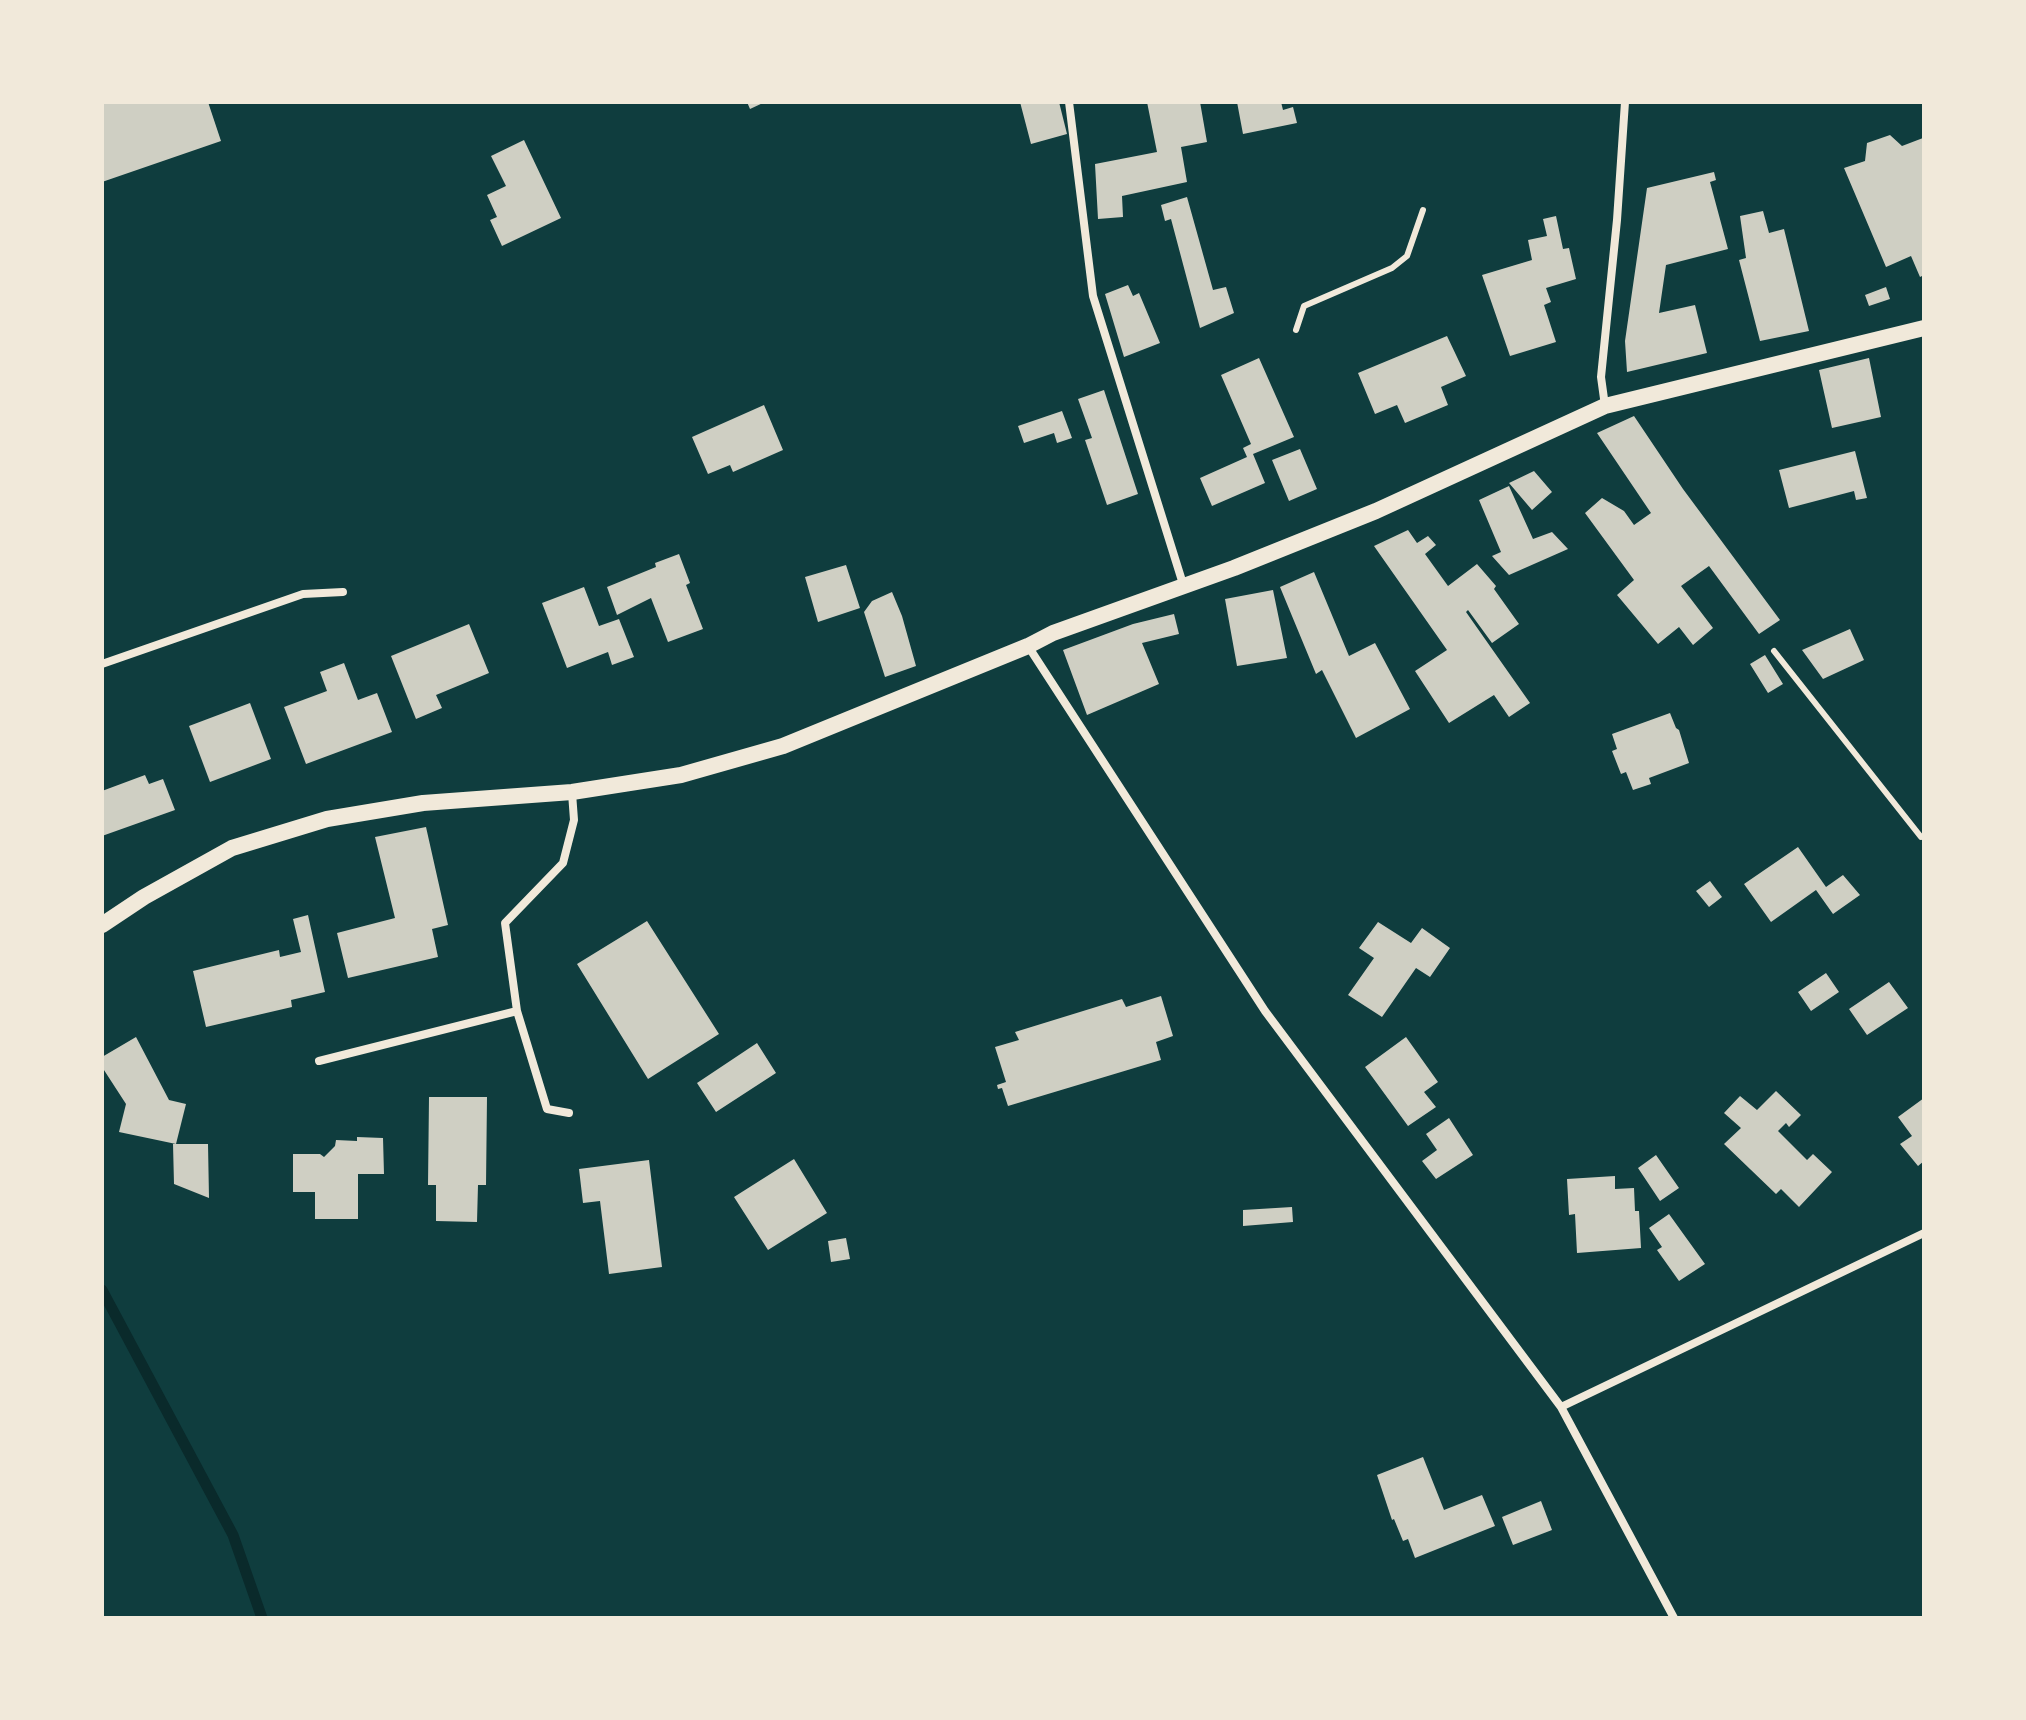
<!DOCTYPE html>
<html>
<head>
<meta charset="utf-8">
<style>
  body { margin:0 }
  #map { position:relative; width:2026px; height:1720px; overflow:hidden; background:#0f3d3e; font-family:"PT Sans Narrow",sans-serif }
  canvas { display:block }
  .frame { position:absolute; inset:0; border:104px solid #f1e9da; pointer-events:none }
</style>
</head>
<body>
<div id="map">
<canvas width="2026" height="1720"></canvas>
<div class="frame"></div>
</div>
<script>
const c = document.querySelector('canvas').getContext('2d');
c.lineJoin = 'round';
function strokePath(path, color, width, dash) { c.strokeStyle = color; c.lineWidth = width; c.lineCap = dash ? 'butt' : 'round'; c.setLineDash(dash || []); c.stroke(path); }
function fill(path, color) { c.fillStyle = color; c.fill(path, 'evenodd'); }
strokePath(new Path2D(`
  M 102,1290 L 233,1535 L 262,1618`), '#0a2a2b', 11);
fill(new Path2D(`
  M 102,102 L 208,102 L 221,141 L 102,182 Z
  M 747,102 L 765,102 L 750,109 Z
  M 1020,102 L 1059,102 L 1067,134 L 1031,144 Z
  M 1147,102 L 1200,102 L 1207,142 L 1181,147 L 1187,182 L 1122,196 L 1123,217 L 1098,219 L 1095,164 L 1157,152 Z
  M 1237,102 L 1281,102 L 1283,110 L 1293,107 L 1297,123 L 1243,134 Z
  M 1890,135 L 1902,146 L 1923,138 L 1924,141 L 1924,275 L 1920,277 L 1911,256 L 1886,267 L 1844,168 L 1865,161 L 1867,143 Z
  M 524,140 L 561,218 L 502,246 L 490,220 L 497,217 L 487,195 L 506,186 L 491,156 Z
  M 1714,172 L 1716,180 L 1710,182 L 1728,249 L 1666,265 L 1659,313 L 1695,305 L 1707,353 L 1627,372 L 1625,341 L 1647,188 Z
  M 1187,197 L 1213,290 L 1226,287 L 1234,313 L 1200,328 L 1171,219 L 1165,221 L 1161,205 Z
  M 1763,211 L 1769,233 L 1784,229 L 1809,331 L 1760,341 L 1739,260 L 1746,258 L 1740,216 Z
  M 1556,216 L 1563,249 L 1569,248 L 1576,279 L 1546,288 L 1551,302 L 1544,305 L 1556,342 L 1510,356 L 1482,275 L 1532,260 L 1528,240 L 1547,236 L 1543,219 Z
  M 1128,285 L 1133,296 L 1139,293 L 1160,343 L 1124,357 L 1105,294 Z
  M 1886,287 L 1890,299 L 1869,306 L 1865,295 Z
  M 1447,336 L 1466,376 L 1441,387 L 1448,405 L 1405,423 L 1397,405 L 1375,414 L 1358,373 Z
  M 1259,358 L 1294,437 L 1253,454 L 1265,483 L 1212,506 L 1200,478 L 1247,457 L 1243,448 L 1251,444 L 1221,375 Z
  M 1869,358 L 1881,417 L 1832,428 L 1819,370 Z
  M 1104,390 L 1138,494 L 1107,505 L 1085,440 L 1092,438 L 1078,399 Z
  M 764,405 L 783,450 L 733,472 L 730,465 L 708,474 L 692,437 Z
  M 1062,411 L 1072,438 L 1057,443 L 1054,433 L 1024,443 L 1018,426 Z
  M 1634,416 L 1683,489 L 1780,620 L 1759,634 L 1709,566 L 1681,586 L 1713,628 L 1693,645 L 1679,627 L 1658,644 L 1617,595 L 1634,580 L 1585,513 L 1602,498 L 1624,511 L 1634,525 L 1651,513 L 1597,433 Z
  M 1300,449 L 1317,489 L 1289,501 L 1272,460 Z
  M 1855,451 L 1867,498 L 1856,500 L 1854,491 L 1789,508 L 1779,470 Z
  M 1534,471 L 1552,492 L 1532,510 L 1509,483 Z
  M 1509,486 L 1533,539 L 1552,532 L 1568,549 L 1509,575 L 1492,556 L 1501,552 L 1479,500 Z
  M 1408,530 L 1417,543 L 1428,536 L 1436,545 L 1425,554 L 1448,586 L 1477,564 L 1496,586 L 1494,589 L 1519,624 L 1492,643 L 1468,610 L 1466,612 L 1530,703 L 1509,717 L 1494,695 L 1449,723 L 1415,671 L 1447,650 L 1374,546 Z
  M 679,554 L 690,583 L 686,585 L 703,629 L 668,642 L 651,598 L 617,615 L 607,587 L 656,567 L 655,563 Z
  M 846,565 L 860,608 L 818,622 L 805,577 Z
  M 1314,572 L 1349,656 L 1375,643 L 1410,709 L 1356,738 L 1322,670 L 1316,674 L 1280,587 Z
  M 584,587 L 599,626 L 619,619 L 634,657 L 612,665 L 608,652 L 567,668 L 542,603 Z
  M 1273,590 L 1287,658 L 1237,666 L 1225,599 Z
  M 892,592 L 902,616 L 916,666 L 885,677 L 864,612 L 872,601 Z
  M 1174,614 L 1179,634 L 1142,643 L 1159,684 L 1087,715 L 1063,650 L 1133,624 Z
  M 469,624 L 489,673 L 436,695 L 442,708 L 416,719 L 391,656 Z
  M 1850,629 L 1864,660 L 1823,679 L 1802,650 Z
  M 1765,655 L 1783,684 L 1768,693 L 1750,664 Z
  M 344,663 L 358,700 L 377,693 L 392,732 L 306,764 L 284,707 L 327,691 L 320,672 Z
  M 250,703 L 271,759 L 210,782 L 189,726 Z
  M 1670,713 L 1676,728 L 1679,730 L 1689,763 L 1649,778 L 1651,784 L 1633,790 L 1626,772 L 1621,774 L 1612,751 L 1617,749 L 1612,734 Z
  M 145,775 L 149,784 L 163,779 L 175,810 L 102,836 L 102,791 Z
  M 426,827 L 448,925 L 432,929 L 438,957 L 348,978 L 337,933 L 395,918 L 375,837 Z
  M 1798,847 L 1826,887 L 1843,875 L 1860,895 L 1833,914 L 1816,890 L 1771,922 L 1744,884 Z
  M 1710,881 L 1722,897 L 1709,907 L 1696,891 Z
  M 308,915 L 325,992 L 291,1000 L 292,1007 L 206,1027 L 193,971 L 279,950 L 280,957 L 301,952 L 293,919 Z
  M 647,921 L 719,1034 L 648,1079 L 577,964 Z
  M 1378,922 L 1411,943 L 1422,928 L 1450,948 L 1430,977 L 1416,968 L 1382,1017 L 1348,995 L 1374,958 L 1359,948 Z
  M 1826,973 L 1839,992 L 1811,1011 L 1798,992 Z
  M 1889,982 L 1908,1008 L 1867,1035 L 1849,1009 Z
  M 1161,996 L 1173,1036 L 1156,1042 L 1161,1060 L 1008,1106 L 1002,1088 L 998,1089 L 997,1085 L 1006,1082 L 995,1047 L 1019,1040 L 1015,1032 L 1122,999 L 1126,1007 Z
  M 136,1037 L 169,1100 L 186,1104 L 176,1144 L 119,1132 L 126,1104 L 102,1067 L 102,1057 Z
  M 1406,1037 L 1438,1082 L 1424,1092 L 1436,1107 L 1408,1126 L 1365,1067 Z
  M 757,1043 L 776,1073 L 716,1112 L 697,1083 Z
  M 1776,1091 L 1801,1115 L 1789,1127 L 1786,1123 L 1778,1131 L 1807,1160 L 1813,1154 L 1832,1172 L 1799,1207 L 1781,1189 L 1776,1194 L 1724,1144 L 1741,1128 L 1724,1113 L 1740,1096 L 1757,1110 Z
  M 429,1097 L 487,1097 L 486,1185 L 478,1185 L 477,1222 L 436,1221 L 436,1185 L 428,1185 Z
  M 1924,1098 L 1924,1161 L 1918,1166 L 1900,1144 L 1912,1136 L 1898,1117 Z
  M 1449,1118 L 1473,1155 L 1436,1179 L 1422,1161 L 1437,1150 L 1426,1134 Z
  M 357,1137 L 383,1138 L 384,1174 L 358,1174 L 358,1219 L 315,1219 L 315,1192 L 293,1192 L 293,1154 L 320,1154 L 324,1157 L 335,1146 L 336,1140 L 357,1141 Z
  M 173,1144 L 208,1144 L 209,1198 L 174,1184 Z
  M 1656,1155 L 1679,1188 L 1660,1201 L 1638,1168 Z
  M 794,1159 L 827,1213 L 768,1250 L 734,1197 Z
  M 649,1160 L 662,1267 L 609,1274 L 600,1201 L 583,1203 L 579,1169 Z
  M 1615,1176 L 1615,1189 L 1634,1188 L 1635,1211 L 1639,1211 L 1641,1248 L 1577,1253 L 1575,1214 L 1569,1215 L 1567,1179 Z
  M 1292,1207 L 1293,1222 L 1243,1226 L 1243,1210 Z
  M 1669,1214 L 1705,1264 L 1679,1281 L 1657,1250 L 1662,1247 L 1649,1228 Z
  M 846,1238 L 850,1259 L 831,1262 L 828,1241 Z
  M 1423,1457 L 1444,1510 L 1482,1495 L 1495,1526 L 1415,1558 L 1408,1539 L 1403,1541 L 1394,1519 L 1392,1520 L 1377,1475 Z
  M 1541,1501 L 1552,1530 L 1513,1545 L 1502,1517 Z`), '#cfcfc3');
strokePath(new Path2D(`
  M 1296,330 L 1304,306 L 1392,268 L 1407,256 L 1423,210
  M 1774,651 L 1921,837 L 1924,836`), '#f1e9da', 6);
strokePath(new Path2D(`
  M 1069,102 L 1093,296 L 1183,584
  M 1605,406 L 1601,377 L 1617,220 L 1625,102
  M 1028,646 L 1265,1011 L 1561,1407 L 1674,1618
  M 102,664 L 303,594 L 343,592
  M 319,1061 L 517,1011
  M 569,1113 L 547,1109 L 517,1011 L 505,923 L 563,863 L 574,820 L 572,793
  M 1561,1407 L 1924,1233`), '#f1e9da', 8);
strokePath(new Path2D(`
  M 102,925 L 144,897 L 232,848 L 327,819 L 423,803 L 572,792 L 681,775 L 783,746 L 1028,646 L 1053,633 L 1234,568 L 1376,511 L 1605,406 L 1924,328`), '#f1e9da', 16);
</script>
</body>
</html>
